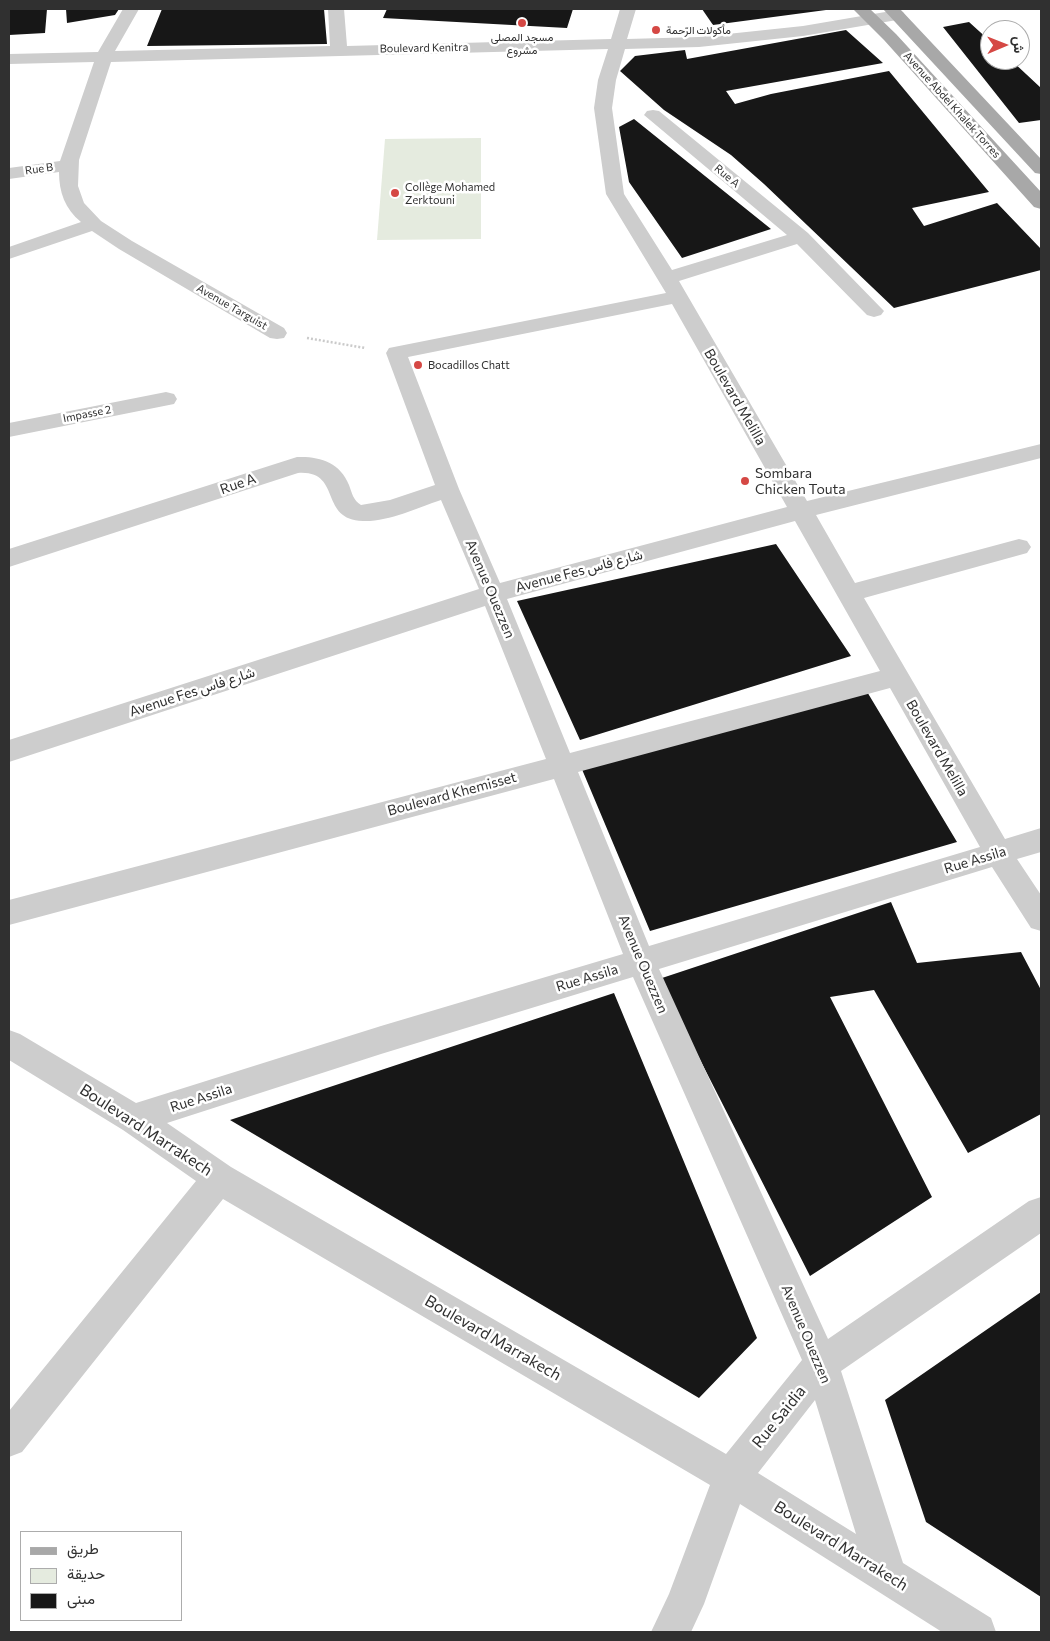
<!DOCTYPE html>
<html>
<head>
<meta charset="utf-8">
<style>
  body { margin:0 }
  #map { position:relative; width:1050px; height:1641px; overflow:hidden; background:#fff; font-family:Commissioner,Vazirmatn,sans-serif }
  canvas { display:block }
  .frame { position:absolute; inset:0; border:10px solid #303030; pointer-events:none }
  .legend { position:absolute; left:20px; top:1531px; width:162px; height:90px; box-sizing:border-box; background:#fff; border:1px solid #acacac; margin:0; padding:6px 9px; list-style:none; font-size:15px; color:#303030 }
  .legend li { display:flex; align-items:center; gap:10px; height:25px }
  .legend b { width:25px; border:1px solid #acacac }
  .north { position:absolute; left:980px; top:20px; width:50px; height:50px; box-sizing:border-box; background:#fff; border:1px solid #acacac; border-radius:50%; rotate:89deg; font-size:14px; font-weight:700; line-height:20px; text-align:center; color:#303030 }
  .north::after { content:''; display:block; margin:auto; width:18px; height:22px; background:#d54844; clip-path:polygon(50% 0,100% 100%,50% 72%,0 100%) }
</style>
</head>
<body>
<div id="map">
<canvas width="1050" height="1641"></canvas>
<div class="frame"></div>
<ul class="legend">
<li><b style="height:6px;background:#a8a8a8"></b>طريق</li>
<li><b style="height:14px;background:#e5ebdf"></b>حديقة</li>
<li><b style="height:14px;background:#171717"></b>مبنى</li>
</ul>
<div class="north">ش</div>
</div>
<script>
const c = document.querySelector('canvas').getContext('2d');
c.lineJoin = 'round';
function fill(path, color) { c.fillStyle = color; c.fill(path, 'evenodd'); }
function strokePath(path, color, width, dash) { c.strokeStyle = color; c.lineWidth = width; c.lineCap = dash ? 'butt' : 'round'; c.setLineDash(dash || []); c.stroke(path); }
function label(font, color, halo, rows, align = 'center') {
  c.font = font + ' Commissioner,Vazirmatn,sans-serif'; c.lineWidth = 5; c.setLineDash([]); c.textBaseline = 'middle'; c.strokeStyle = halo; c.fillStyle = color; for (const [text, x, y, turn = 0] of rows) {
    c.save(); c.translate(x, y); c.rotate((+turn || 0) * Math.PI / 180); c.textAlign = isNaN(turn) ? turn : align; if (halo) c.strokeText(text, 0, 0); c.fillText(text, 0, 0); c.restore();
  }
}
fill(new Path2D(`
  M 481,138 L 481,239 L 377,240 L 385,139 Z`), '#e5ebdf');
fill(new Path2D(`
  M 9,9 L 47,9 L 45,33 L 9,35 Z
  M 66,9 L 119,9 L 115,15 L 67,23 Z
  M 162,9 L 324,9 L 327,44 L 147,46 Z
  M 387,9 L 573,9 L 567,28 L 383,18 Z
  M 702,9 L 825,9 L 826,10 L 713,25 Z
  M 969,22 L 990,41 L 990,60 L 1011,60 L 1041,88 L 1041,120 L 1019,123 L 943,27 Z
  M 846,30 L 883,63 L 726,91 L 735,104 L 771,94 L 889,71 L 989,192 L 912,208 L 924,226 L 997,203 L 1041,249 L 1041,270 L 894,308 L 764,184 L 731,155 L 664,110 L 620,71 L 635,56 L 685,50 L 687,59 Z
  M 634,119 L 771,229 L 682,258 L 629,182 L 619,127 Z
  M 776,544 L 851,656 L 580,740 L 517,601 Z
  M 866,690 L 957,842 L 650,931 L 581,767 Z
  M 891,902 L 917,963 L 1021,952 L 1041,990 L 1041,1114 L 968,1153 L 874,990 L 830,997 L 932,1197 L 810,1276 L 659,979 Z
  M 614,993 L 757,1338 L 699,1398 L 230,1120 Z
  M 1041,1292 L 1041,1597 L 926,1522 L 885,1400 Z`), '#171717');
strokePath(new Path2D(`
  M 307,338 L 365,348`), '#cacaca', 2.5, [2, 2]);
fill(new Path2D(`
  M 123,9 L 139,9 L 115,51 L 330,46 L 328,9 L 344,9 L 347,46 L 611,39 L 620,9 L 636,9 L 627,39 L 699,37 L 803,26 L 897,10 L 903,12 L 905,15 L 903,18 L 897,20 L 803,36 L 699,47 L 625,49 L 616,80 L 612,108 L 624,194 L 672,270 L 787,235 L 644,115 L 647,111 L 653,110 L 659,111 L 808,233 L 884,311 L 881,315 L 874,317 L 867,315 L 797,244 L 679,281 L 807,501 L 1041,444 L 1041,458 L 816,515 L 855,583 L 1019,539 L 1027,541 L 1031,547 L 1027,553 L 864,598 L 1005,839 L 1041,828 L 1041,852 L 1017,859 L 1041,895 L 1041,931 L 1031,928 L 992,867 L 659,969 L 828,1339 L 1029,1201 L 1041,1197 L 1041,1233 L 841,1371 L 903,1563 L 991,1618 L 996,1632 L 942,1632 L 740,1504 L 704,1604 L 691,1632 L 651,1632 L 669,1594 L 710,1485 L 223,1199 L 22,1452 L 9,1457 L 9,1411 L 196,1181 L 123,1130 L 9,1060 L 9,1030 L 20,1034 L 136,1103 L 381,1026 L 623,954 L 554,779 L 9,925 L 9,900 L 546,759 L 485,606 L 9,762 L 9,740 L 479,589 L 441,500 C 417,508 388,522 363,521 C 318,520 343,470 298,473 L 9,567 L 9,549 L 297,457 C 319,456 340,462 349,485 C 352,493 353,500 361,505 L 390,500 L 435,485 L 386,353 L 389,348 L 666,293 L 606,194 L 594,108 L 598,80 L 608,49 L 111,62 L 79,160 L 78,186 L 84,203 L 101,221 L 132,241 L 284,328 L 287,333 L 284,338 L 277,339 L 270,338 L 119,249 L 92,231 L 9,259 L 9,247 L 81,222 C 65,209 59,192 59,172 L 9,179 L 9,168 L 60,161 L 94,62 L 9,64 L 9,54 L 98,52 ZM 672,304 L 787,507 L 500,583 L 459,489 L 408,357 ZM 795,521 L 880,671 L 570,753 L 507,599 ZM 890,688 L 980,847 L 649,946 L 578,772 ZM 633,977 L 802,1360 L 726,1454 L 231,1167 L 167,1123 L 381,1054 ZM 815,1400 L 856,1534 L 758,1473 Z
  M 166,392 L 174,394 L 177,399 L 174,404 L 9,437 L 9,423 Z`), '#cdcdcd');
fill(new Path2D(`
  M 853,9 L 870,9 L 896,34 L 1041,192 L 1041,209 L 1034,207 L 884,40 Z
  M 883,9 L 900,9 L 1041,159 L 1041,174 L 1035,173 Z`), '#a8a8a8');
for (const [x, y, r, color] of [
  [522,23,5,"#d54844"],
  [656,30,5,"#d54844"],
  [395,193,5,"#d54844"],
  [418,365,5,"#d54844"],
  [745,481,5,"#d54844"]
]) { const dot = new Path2D(); dot.arc(x, y, r, 0, 2 * Math.PI); c.fillStyle = color; c.fill(dot); strokePath(dot, '#fff', 2); }
label('11px', '#303030', '#fff', [
  ["مأكولات الرّحمة",666,30],
  ["مسجد المصلى",522,37,"center"],
  ["مشروع",522,50,"center"],
  ["Collège Mohamed",405,187],
  ["Zerktouni",405,200],
  ["Bocadillos Chatt",428,365]
], 'left');
label('11px', '#303030', '#fff', [
  ["Boulevard Kenitra",424,48,-1],
  ["Avenue Abdel Khalek Torres",952,105,48],
  ["Rue B",39,169,-8],
  ["Rue A",727,176,40],
  ["Avenue Targuist",232,307,30],
  ["Impasse 2",87,414,-11]
]);
label('14px', '#303030', '#fff', [
  ["Boulevard Melilla",735,397,60],
  ["Rue A",238,484,-19],
  ["Avenue Fes شارع فاس",579,571,-15],
  ["Avenue Ouezzen",490,589,67],
  ["Avenue Fes شارع فاس",192,692,-18],
  ["Boulevard Melilla",937,748,60],
  ["Boulevard Khemisset",452,794,-15],
  ["Rue Assila",975,860,-17],
  ["Avenue Ouezzen",643,964,67],
  ["Rue Assila",587,978,-17],
  ["Rue Assila",201,1098,-18],
  ["Avenue Ouezzen",806,1334,67]
]);
label('14px', '#303030', '#fff', [
  ["Sombara",755,473],
  ["Chicken Touta",755,489]
], 'left');
label('16px', '#303030', '#fff', [
  ["Boulevard Marrakech",146,1130,33],
  ["Boulevard Marrakech",493,1338,30],
  ["Rue Saidia",779,1417,-51],
  ["Boulevard Marrakech",841,1546,32]
]);
</script>
</body>
</html>
